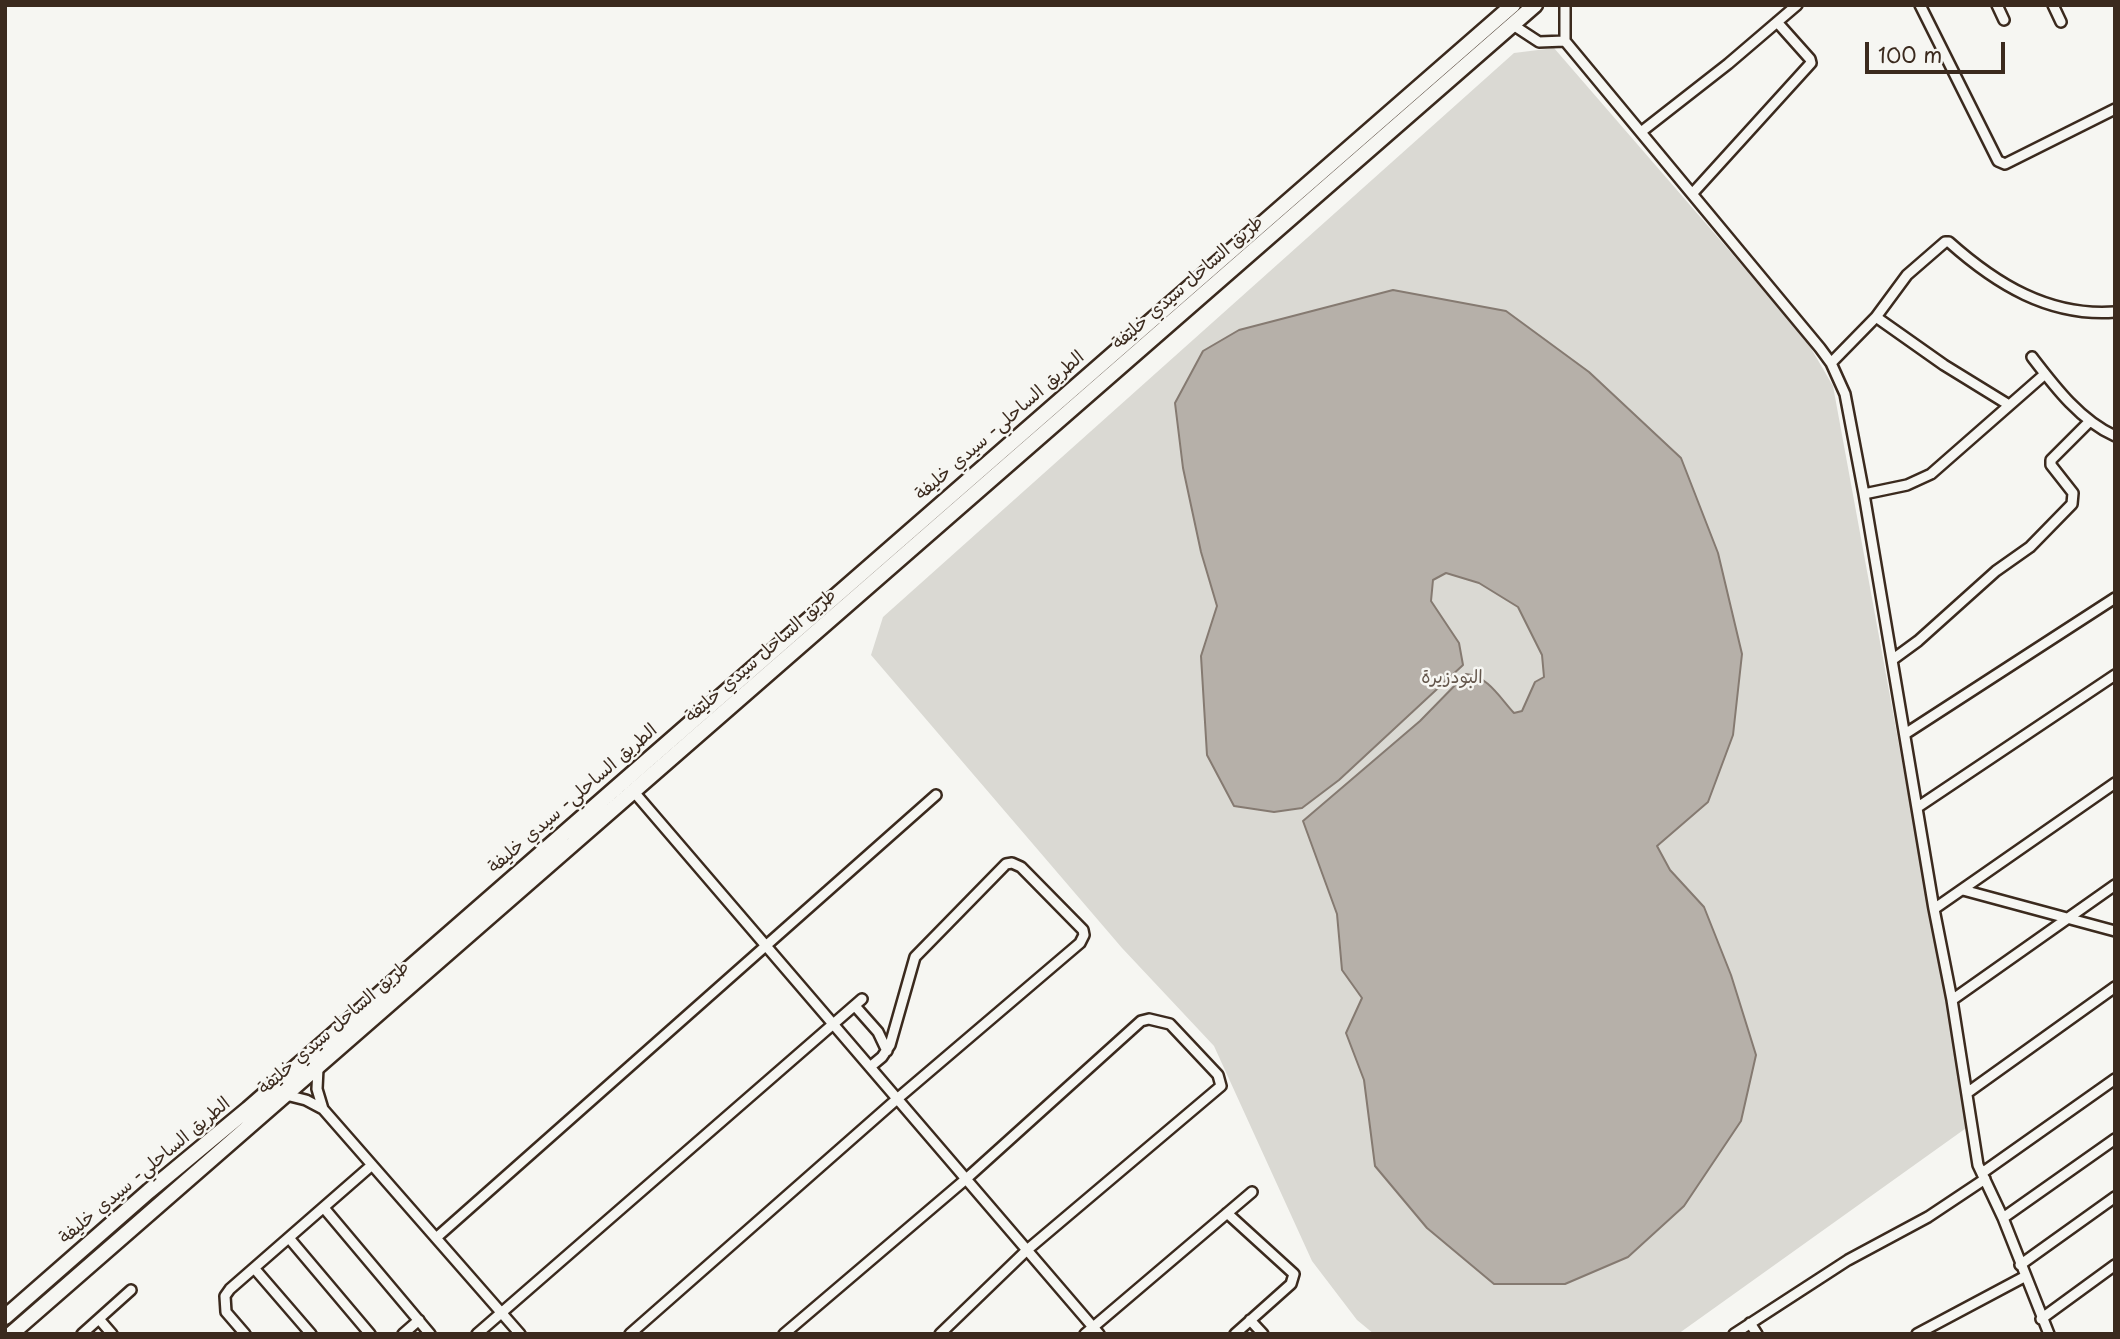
<!DOCTYPE html>
<html>
<head>
<meta charset="utf-8">
<style>
  body { margin:0 }
  #map { position:relative; width:2120px; height:1339px; overflow:hidden; background:#f6f6f2; font-family:"Playpen Sans",sans-serif }
  canvas { display:block }
  .frame { position:absolute; inset:0; border:7px solid #3b2a1e; pointer-events:none }
  .scale { position:absolute; left:1865px; top:42px; width:140px; height:32px; box-sizing:border-box; border:4px solid #3b2a1e; border-top:0; padding-left:9px; font-size:21px; line-height:24px; white-space:nowrap; color:#3b2a1e; -webkit-text-stroke:5px #f6f6f2; paint-order:stroke }
</style>
</head>
<body>
<div id="map">
<canvas width="2120" height="1339"></canvas>
<div class="frame"></div>
<div class="scale">100 m</div>
</div>
<script>
const c = document.querySelector('canvas').getContext('2d');
c.lineJoin = 'round';
function fill(path, color) { c.fillStyle = color; c.fill(path, 'evenodd'); }
function strokePath(path, color, width, dash) { c.strokeStyle = color; c.lineWidth = width; c.lineCap = dash ? 'butt' : 'round'; c.setLineDash(dash || []); c.stroke(path); }
function label(font, color, halo, rows, align = 'center') {
  c.font = font + ' "Playpen Sans","Playpen Sans Arabic",sans-serif'; c.lineWidth = 5; c.setLineDash([]); c.textBaseline = 'middle'; c.strokeStyle = halo; c.fillStyle = color; for (const [text, x, y, turn = 0] of rows) {
    c.save(); c.translate(x, y); c.rotate((+turn || 0) * Math.PI / 180); c.textAlign = isNaN(turn) ? turn : align; if (halo) c.strokeText(text, 0, 0); c.fillText(text, 0, 0); c.restore();
  }
}
fill(new Path2D(`
  M 1554,48 L 1805,338 L 1833,386 L 1969,1126 L 1678,1334 L 1374,1334 L 1357,1320 L 1312,1261 L 1214,1046 L 1122,948 L 871,655 L 883,617 L 1514,53 Z`), '#dad9d3');
const water = new Path2D(`
  M 1393,290 L 1506,311 L 1589,372 L 1681,458 L 1718,553 L 1742,654 L 1733,735 L 1708,802 L 1657,846 L 1670,870 L 1704,907 L 1731,975 L 1756,1055 L 1741,1121 L 1684,1206 L 1628,1257 L 1565,1284 L 1494,1284 L 1427,1228 L 1375,1166 L 1364,1080 L 1346,1033 L 1362,998 L 1342,970 L 1337,914 L 1303,821 L 1420,721 L 1466,674 C 1488,676 1500,698 1514,713 L 1522,711 L 1535,682 L 1544,677 L 1542,655 L 1518,607 L 1479,583 L 1446,573 L 1433,580 L 1431,601 L 1459,643 L 1463,665 L 1339,780 L 1302,808 L 1274,812 L 1234,806 L 1207,755 L 1201,656 L 1217,606 L 1201,552 L 1183,468 L 1175,403 L 1203,351 L 1239,330 Z`);
fill(water, '#b6b0a9');
strokePath(water, '#857a71', 2);
const minor = new Path2D(`
  M 1565,5 L 1565,41 L 1820,348 L 1831,363 L 1845,394 L 1864,494 L 1934,909 L 1952,1000 L 1978,1165 L 2003,1218 L 2049,1334
  M 1920,5 L 1998,161 L 2005,164 L 2115,109
  M 1997,5 L 2004,20
  M 2053,5 L 2061,22
  M 1513,25 L 1539,42 L 1565,41
  M 1641,132 L 1728,64 L 1797,5
  M 1692,194 L 1811,63 L 1810,59 L 1777,22
  M 1876,317 L 1944,365 L 2009,405
  M 2032,357 C 2055,387 2080,420 2115,436
  M 1831,363 L 1876,317 L 1907,275 L 1945,242 L 1949,242 C 1996,284 2049,317 2115,312
  M 1864,494 L 1907,485 L 1931,474 L 2045,374
  M 1892,660 L 1918,641 L 1996,571 L 2030,547 L 2072,504 L 2073,493 L 2051,465 L 2051,460 L 2090,421
  M 1905,734 L 2115,598
  M 634,792 L 1099,1334
  M 1918,807 L 2115,675
  M 1963,890 L 2115,931
  M 1934,909 L 2115,783
  M 1952,1000 L 2115,885
  M 855,1006 L 878,1032 L 887,1051
  M 318,1068 L 317,1089 L 323,1109
  M 1967,1093 L 2115,987
  M 286,1095 L 306,1100 L 323,1109 L 520,1334
  M 1982,1173 L 2115,1079
  M 324,1208 L 430,1334
  M 1227,1213 L 1294,1274 L 1291,1284 L 1235,1334
  M 2003,1218 L 2115,1139
  M 289,1238 L 370,1334
  M 436,1238 L 936,795
  M 2020,1265 L 2115,1197
  M 254,1268 L 311,1334
  M 99,1319 L 112,1334
  M 2041,1319 L 2115,1265
  M 1250,1320 L 1263,1334
  M 1750,1323 L 1757,1334
  M 82,1334 L 131,1290
  M 245,1334 L 226,1312 L 225,1296 L 230,1289 L 372,1165
  M 403,1334 L 419,1320
  M 477,1334 L 862,999
  M 630,1334 L 897,1099 L 1080,943 L 1084,935 L 1083,930 L 1021,867 L 1012,863 L 1006,864 L 915,957 L 890,1045 L 882,1057 L 870,1067
  M 784,1334 L 966,1179 L 1141,1021 L 1149,1019 L 1170,1024 L 1218,1075 L 1221,1086 L 1027,1250 L 940,1334
  M 1085,1334 L 1252,1192
  M 1734,1334 L 1848,1260 L 1928,1217 L 1985,1179
  M 1917,1334 L 2024,1277`);
const trunk = new Path2D(`
  M 5,1317 L 149,1191 L 248,1109 L 1513,5
  M 11,1334 L 1535,5`);
strokePath(minor, '#3b2a1e', 14);
strokePath(trunk, '#3b2a1e', 19);
strokePath(minor, '#f6f6f2', 9);
strokePath(trunk, '#f6f6f2', 14);
label('18px', '#3b2a1e', '#f6f6f2', [
  ["طريق الساحل سيدي خليفة",1188,283,-41],
  ["الطريق الساحلي- سيدي خليفة",1000,426,-41],
  ["طريق الساحل سيدي خليفة",761,656,-41],
  ["الطريق الساحلي- سيدي خليفة",573,799,-41],
  ["طريق الساحل سيدي خليفة",334,1028,-41],
  ["الطريق الساحلي- سيدي خليفة",145,1171,-40]
]);
label('18px', '#63564b', '#f6f6f2', [
  ["البودزيرة",1452,678]
]);
</script>
</body>
</html>
